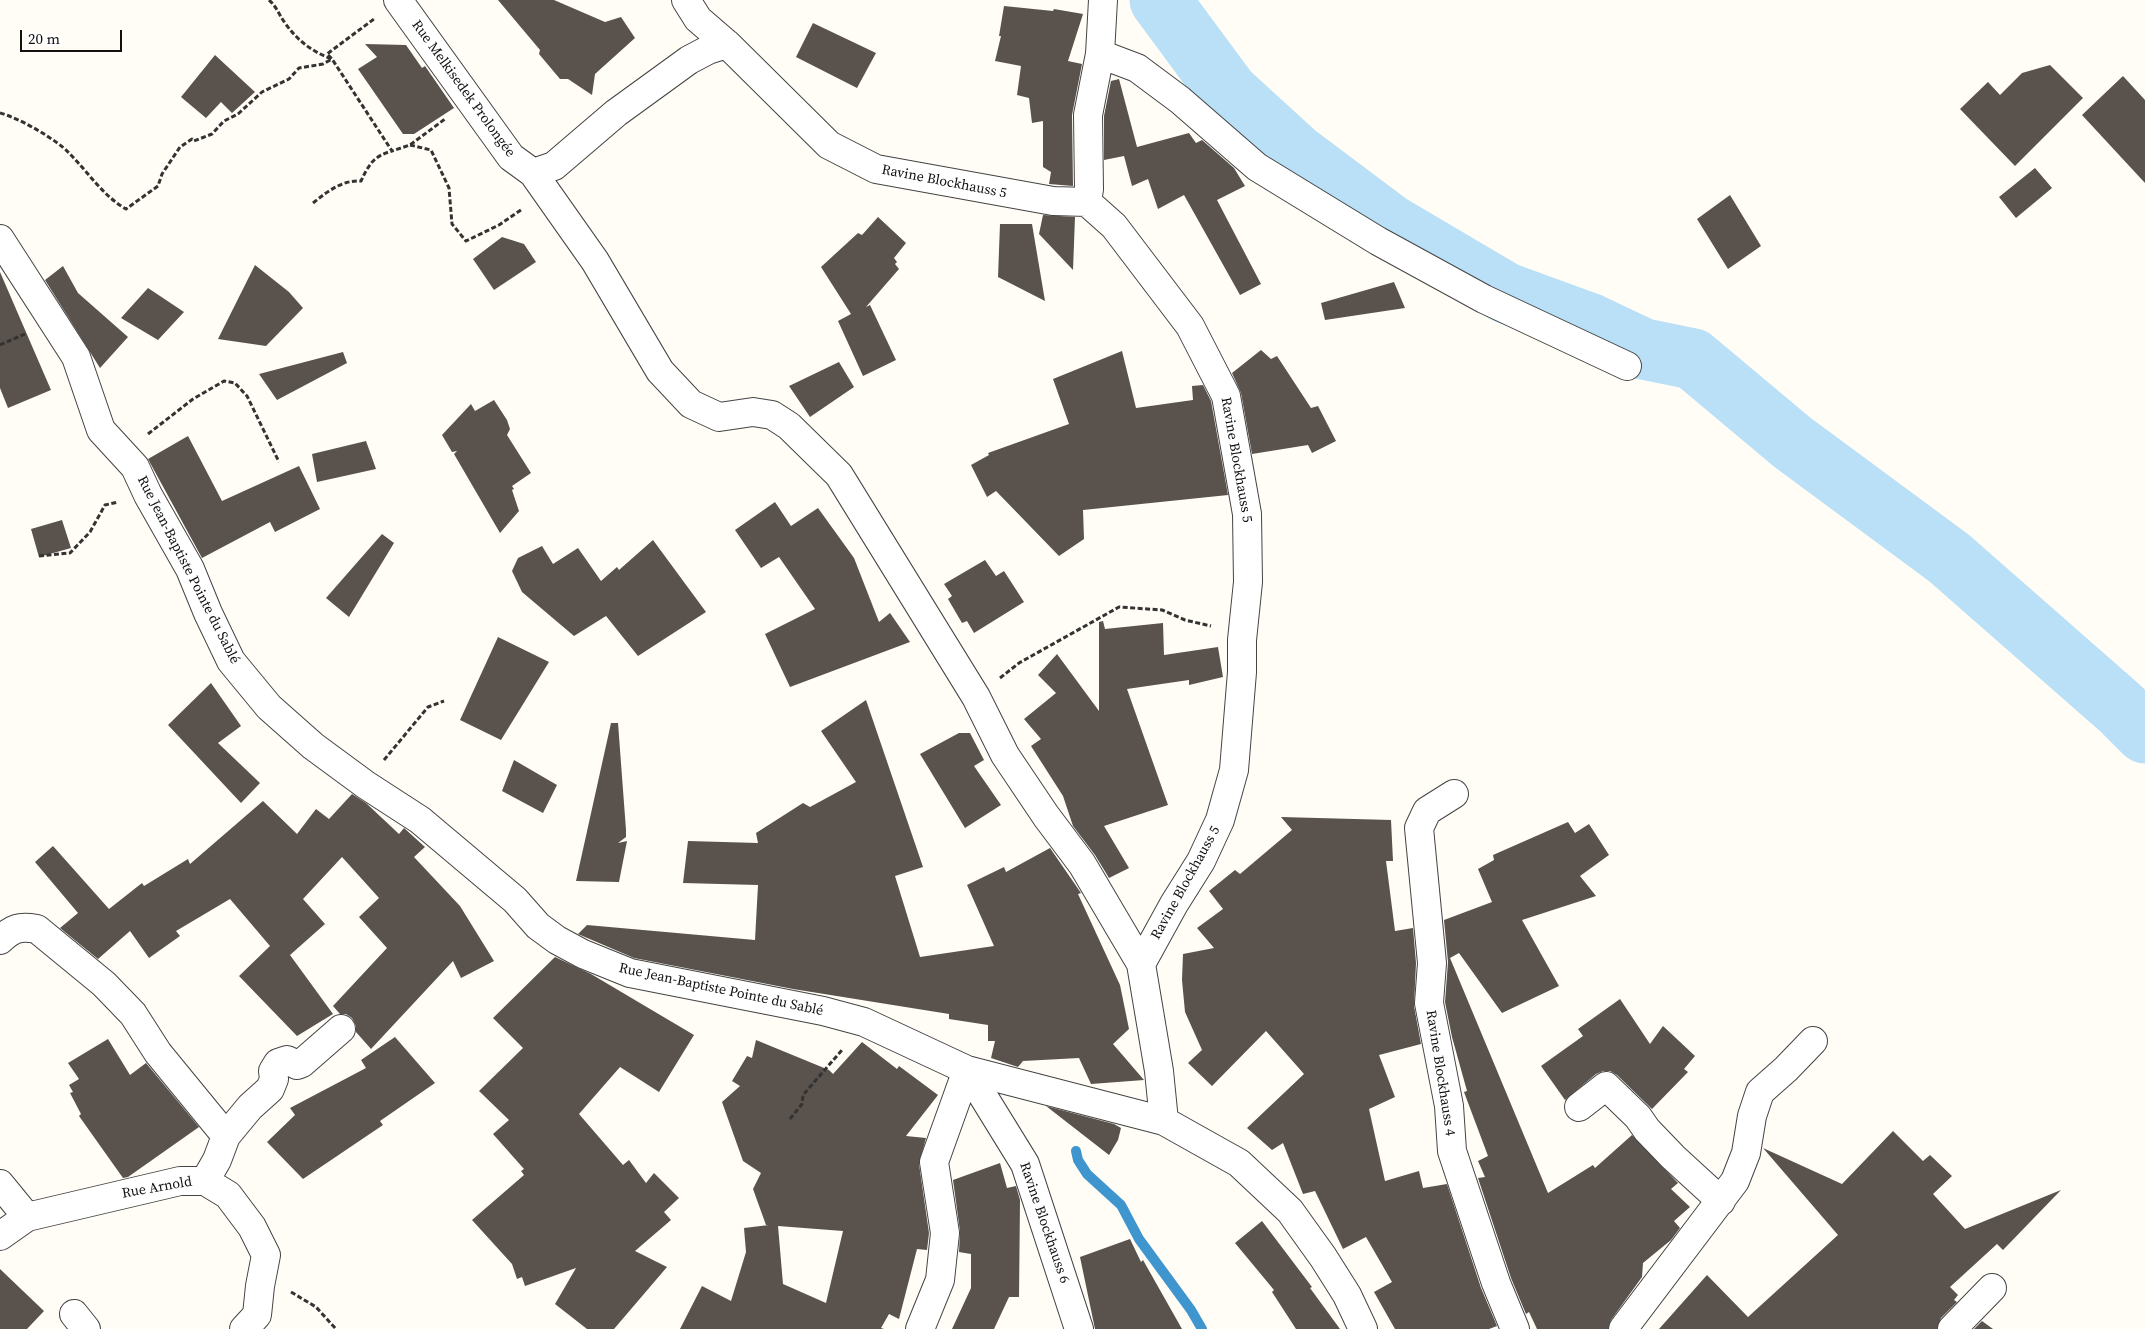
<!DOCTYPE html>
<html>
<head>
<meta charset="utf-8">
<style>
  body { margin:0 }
  #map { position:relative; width:2145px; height:1329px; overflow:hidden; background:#fffdf5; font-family:"Source Serif 4",serif }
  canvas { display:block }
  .scale { position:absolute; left:20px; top:30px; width:102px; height:22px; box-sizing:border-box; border:2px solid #111; border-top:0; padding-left:6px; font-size:15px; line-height:18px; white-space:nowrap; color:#111; -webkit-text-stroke:4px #fff; paint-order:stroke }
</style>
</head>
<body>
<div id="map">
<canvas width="2145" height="1329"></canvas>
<div class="scale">20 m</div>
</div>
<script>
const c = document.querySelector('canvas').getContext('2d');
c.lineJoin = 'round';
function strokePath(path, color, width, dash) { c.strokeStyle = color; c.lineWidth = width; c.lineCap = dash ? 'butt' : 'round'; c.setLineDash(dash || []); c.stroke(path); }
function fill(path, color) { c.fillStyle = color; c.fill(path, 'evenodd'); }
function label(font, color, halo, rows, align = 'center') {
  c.font = font + ' "Source Serif 4",serif'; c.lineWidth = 5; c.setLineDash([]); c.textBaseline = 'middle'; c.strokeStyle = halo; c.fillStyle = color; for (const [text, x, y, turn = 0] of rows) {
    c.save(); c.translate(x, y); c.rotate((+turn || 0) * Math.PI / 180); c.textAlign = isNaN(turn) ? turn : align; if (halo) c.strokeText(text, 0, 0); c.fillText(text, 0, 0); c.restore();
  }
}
strokePath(new Path2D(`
  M 1076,1151 L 1078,1160 L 1087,1174 L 1121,1205 L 1139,1239 L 1191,1310 L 1202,1329`), '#3f96cf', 10);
strokePath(new Path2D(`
  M 1160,0 L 1228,92 L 1297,155 L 1389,224 L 1506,293 L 1591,324 L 1644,349 L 1693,359 L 1792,442 L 1949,558 L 2120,708 L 2145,733`), '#b9e0f7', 61);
fill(new Path2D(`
  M 498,0 L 554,0 L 605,22 L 621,17 L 635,38 L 595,74 L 592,95 L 568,79 L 560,79 L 539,54 L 540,50 Z
  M 1004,6 L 1053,11 L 1054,9 L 1083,14 L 1068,61 L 1082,64 L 1072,115 L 1073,186 L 1049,184 L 1051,172 L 1043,167 L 1043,121 L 1032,123 L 1029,98 L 1017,95 L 1021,66 L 995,61 L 1001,36 L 999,36 Z
  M 813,23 L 876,53 L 857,88 L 796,57 Z
  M 365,44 L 406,45 L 422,68 L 425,66 L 454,108 L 414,134 L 403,134 L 358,69 L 377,57 Z
  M 215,55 L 255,92 L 232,113 L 221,102 L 206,118 L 181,97 Z
  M 2050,65 L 2083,98 L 2015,166 L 1960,109 L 1988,82 L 2000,95 L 2022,73 Z
  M 2123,76 L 2145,100 L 2145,183 L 2082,115 Z
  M 1119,79 L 1137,147 L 1189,133 L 1196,143 L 1202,140 L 1234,168 L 1245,186 L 1217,200 L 1261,284 L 1240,295 L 1184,195 L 1158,209 L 1148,179 L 1132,186 L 1124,156 L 1104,160 L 1104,116 L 1111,81 Z
  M 2035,168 L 2052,188 L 2016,218 L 1999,197 Z
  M 1730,195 L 1761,246 L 1728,269 L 1697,219 Z
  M 1043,215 L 1075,217 L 1073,270 L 1039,234 Z
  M 878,217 L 906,243 L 894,258 L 897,262 L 895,264 L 899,269 L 866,307 L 870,305 L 896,360 L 863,376 L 838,321 L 851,314 L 821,267 L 858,233 L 862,235 Z
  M 1000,224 L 1032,224 L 1045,301 L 998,277 Z
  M 502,237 L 524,244 L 536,262 L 494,290 L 473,259 Z
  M 255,265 L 289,292 L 303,308 L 266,346 L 218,339 Z
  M 63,266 L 78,293 L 128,337 L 100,368 L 45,280 Z
  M 0,272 L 51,390 L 8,408 L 0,388 Z
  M 1394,282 L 1405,308 L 1325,320 L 1321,303 Z
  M 148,288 L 184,312 L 158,340 L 121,318 Z
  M 1261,350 L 1271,359 L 1277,356 L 1311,408 L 1318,406 L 1336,441 L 1312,453 L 1308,445 L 1252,454 L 1241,393 L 1232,373 Z
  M 1122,351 L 1136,408 L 1193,400 L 1192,386 L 1203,385 L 1211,401 L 1228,495 L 1083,510 L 1084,539 L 1059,556 L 996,491 L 987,497 L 971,465 L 989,455 L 988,453 L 1069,424 L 1053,379 Z
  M 343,352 L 347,363 L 277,400 L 259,374 Z
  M 839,362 L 854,387 L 810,417 L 789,386 Z
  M 494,400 L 507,420 L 510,429 L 507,435 L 531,473 L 512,486 L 514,489 L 512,490 L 519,511 L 500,533 L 454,454 L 457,451 L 452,452 L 442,435 L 471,404 L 475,411 Z
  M 188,436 L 222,501 L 299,466 L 320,509 L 275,532 L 270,522 L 202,558 L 148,459 Z
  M 366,441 L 376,469 L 317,482 L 312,454 Z
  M 775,502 L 791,526 L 818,508 L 854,558 L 879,622 L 890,613 L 910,642 L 790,687 L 765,634 L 815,609 L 779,557 L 761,568 L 735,530 Z
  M 62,520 L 71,548 L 39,557 L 31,529 Z
  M 382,534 L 394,543 L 349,617 L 326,598 Z
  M 653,540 L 706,612 L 638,656 L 606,616 L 574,636 L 522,592 L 512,571 L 518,558 L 542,546 L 553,564 L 578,548 L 601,581 L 617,567 L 619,570 Z
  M 985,560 L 996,576 L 1004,571 L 1024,602 L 974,633 L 967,621 L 962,623 L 948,599 L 952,596 L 944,584 Z
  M 1103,621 L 1105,629 L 1163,623 L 1164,655 L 1218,647 L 1223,677 L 1189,685 L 1189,680 L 1127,689 L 1168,805 L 1104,826 L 1129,868 L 1109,878 L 1095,855 L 1073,826 L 1063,796 L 1031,746 L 1041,739 L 1024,719 L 1056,693 L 1038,675 L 1057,654 L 1099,711 L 1099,622 Z
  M 498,637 L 549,662 L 501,740 L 460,720 Z
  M 211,683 L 241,726 L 218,743 L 260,783 L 241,803 L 168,725 Z
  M 866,700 L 923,867 L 895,876 L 920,957 L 994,946 L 967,885 L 1004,867 L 1006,872 L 1050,848 L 1081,893 L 1078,894 L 1120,985 L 1129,1029 L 1113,1044 L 1144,1080 L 1091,1084 L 1079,1058 L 1023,1061 L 1018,1067 L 991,1058 L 995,1041 L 988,1041 L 988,1025 L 949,1019 L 949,1014 L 793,989 L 634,958 L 578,934 L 587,925 L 755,940 L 758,885 L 683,883 L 688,841 L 758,843 L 756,833 L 803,803 L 810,807 L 856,782 L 821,731 Z
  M 611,723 L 618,723 L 626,830 L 626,837 L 618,843 L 627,841 L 619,882 L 576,881 Z
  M 959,733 L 970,733 L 984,760 L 974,766 L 1001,805 L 965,828 L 920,754 Z
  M 514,760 L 557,785 L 543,813 L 502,791 Z
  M 352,794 L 366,803 L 399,834 L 404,828 L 425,847 L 414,857 L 460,906 L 494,961 L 461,978 L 453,961 L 371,1049 L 356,1032 L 356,1026 L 352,1018 L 346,1014 L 340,1014 L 333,1006 L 387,948 L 359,917 L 379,898 L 342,857 L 303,899 L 325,924 L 290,955 L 333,1014 L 297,1036 L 239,976 L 270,946 L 230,899 L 176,931 L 180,936 L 149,958 L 130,931 L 98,959 L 60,928 L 78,913 L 35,862 L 53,846 L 109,909 L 142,883 L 144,886 L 188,859 L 190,864 L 263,801 L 297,834 L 316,809 L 329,819 Z
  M 1281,817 L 1391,820 L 1393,861 L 1386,861 L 1395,931 L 1413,928 L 1416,963 L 1414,1006 L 1421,1044 L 1379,1055 L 1395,1097 L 1369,1109 L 1385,1181 L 1419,1171 L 1423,1188 L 1447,1184 L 1481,1288 L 1497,1326 L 1489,1329 L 1395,1329 L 1374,1292 L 1392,1282 L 1366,1237 L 1343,1249 L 1315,1191 L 1303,1194 L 1283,1143 L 1272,1150 L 1247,1128 L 1304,1074 L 1266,1031 L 1212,1086 L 1188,1063 L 1202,1050 L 1185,1012 L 1182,980 L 1183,954 L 1214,948 L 1197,928 L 1223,909 L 1209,891 L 1235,870 L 1240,874 L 1292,830 Z
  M 1568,822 L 1575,833 L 1589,824 L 1609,855 L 1580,876 L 1596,896 L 1522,920 L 1559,986 L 1502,1013 L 1459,953 L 1450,958 L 1548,1193 L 1593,1165 L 1595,1168 L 1632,1135 L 1678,1183 L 1671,1189 L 1690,1207 L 1674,1221 L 1680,1228 L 1671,1240 L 1643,1263 L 1642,1277 L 1611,1320 L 1608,1329 L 1537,1329 L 1529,1312 L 1526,1314 L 1511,1278 L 1478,1178 L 1485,1177 L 1478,1161 L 1488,1156 L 1464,1092 L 1467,1091 L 1452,1037 L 1445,1002 L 1448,962 L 1444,920 L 1492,902 L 1478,869 L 1494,860 L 1493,855 Z
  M 555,957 L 591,974 L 694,1035 L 659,1092 L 620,1067 L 579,1114 L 623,1165 L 629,1160 L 646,1183 L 654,1173 L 679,1198 L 664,1212 L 671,1220 L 635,1251 L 667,1267 L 614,1329 L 587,1329 L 555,1304 L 576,1268 L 525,1286 L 522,1277 L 517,1279 L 512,1264 L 472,1220 L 524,1175 L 521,1171 L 524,1169 L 493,1134 L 509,1120 L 479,1091 L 523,1048 L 493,1018 Z
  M 1620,999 L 1650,1044 L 1663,1026 L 1695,1056 L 1684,1069 L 1688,1072 L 1652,1109 L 1617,1075 L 1610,1071 L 1603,1071 L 1596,1074 L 1565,1100 L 1541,1066 L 1583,1036 L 1578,1029 Z
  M 395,1037 L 435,1083 L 380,1121 L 383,1125 L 303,1179 L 267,1142 L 295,1115 L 290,1108 L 366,1068 L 361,1060 Z
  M 108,1039 L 130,1075 L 146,1063 L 199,1127 L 128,1177 L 123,1178 L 79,1116 L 81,1114 L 70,1093 L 73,1092 L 69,1085 L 79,1079 L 68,1063 Z
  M 756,1040 L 829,1070 L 833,1074 L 862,1042 L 897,1069 L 899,1066 L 938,1095 L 906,1136 L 926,1138 L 919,1164 L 929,1233 L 927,1250 L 917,1249 L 899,1319 L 889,1314 L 881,1328 L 884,1329 L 680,1329 L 702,1286 L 731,1301 L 746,1252 L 744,1228 L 769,1225 L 766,1225 L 753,1189 L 761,1173 L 743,1161 L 722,1102 L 740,1086 L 732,1081 L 747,1056 L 752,1058 ZM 778,1226 L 843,1231 L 826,1303 L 783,1284 Z
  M 1046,1106 L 1114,1124 L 1121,1128 L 1118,1140 L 1109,1155 Z
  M 1893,1131 L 1923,1161 L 1930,1155 L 1952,1176 L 1933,1194 L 1965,1229 L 2061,1190 L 2003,1250 L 1997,1244 L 1950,1287 L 1958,1295 L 1954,1300 L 1957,1302 L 1941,1318 L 1937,1329 L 1659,1329 L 1707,1275 L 1748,1317 L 1838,1235 L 1763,1148 L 1842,1184 Z
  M 1000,1163 L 1007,1188 L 1016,1186 L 1020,1200 L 1019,1297 L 1009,1297 L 994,1329 L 952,1329 L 971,1288 L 971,1254 L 959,1252 L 960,1231 L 953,1180 Z
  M 1262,1221 L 1312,1287 L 1310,1288 L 1340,1329 L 1296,1329 L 1272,1292 L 1274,1290 L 1235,1243 Z
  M 1130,1239 L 1141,1262 L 1143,1260 L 1182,1329 L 1095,1329 L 1080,1257 Z
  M 0,1269 L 44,1311 L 27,1329 L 0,1329 Z
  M 1982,1321 L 1993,1329 L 1974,1329 Z`), '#5a524d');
const minor = new Path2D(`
  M 398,0 L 511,157 L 533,173 L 595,261 L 660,371 L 691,404 L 719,417 L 753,412 L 772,415 L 789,426 L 839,475 L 976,697 L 1005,755 L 1046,816 L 1082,864 L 1141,964
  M 686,0 L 698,19 L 727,44 L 829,145 L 876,169 L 1053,201 L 1087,202 L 1114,226 L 1190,326 L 1226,396 L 1247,514 L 1248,582 L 1242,640 L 1242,672 L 1234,770 L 1220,820 L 1201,861 L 1174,904 L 1141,964 L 1159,1071 L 1164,1121
  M 1100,54 L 1137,68 L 1180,100 L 1257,167 L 1378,241 L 1484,299 L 1627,366
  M 533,173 L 554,166 L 616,113 L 689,60 L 708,50 L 727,44
  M 1087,202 L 1089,189 L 1088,115 L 1100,54 L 1103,0
  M 0,239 L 76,357 L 101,430 L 135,467 L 148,495 L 190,569 L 208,613 L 231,661 L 269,707 L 313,746 L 366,785 L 420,820 L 515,900 L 538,926 L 557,940 L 583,954 L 630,973 L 823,1011 L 864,1022 L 967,1070 L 1164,1121 L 1239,1163 L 1290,1211 L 1323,1257 L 1347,1295 L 1363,1329
  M 1454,794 L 1427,811 L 1419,828 L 1432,963 L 1429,1003 L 1449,1106 L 1452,1151 L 1496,1283 L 1515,1329
  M 0,940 C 13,928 19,926 37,929 L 104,984 L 133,1014 L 158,1053 L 226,1136
  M 967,1070 L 1025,1164 L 1079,1329
  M 1579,1107 L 1606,1086 L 1638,1117 L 1647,1130 L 1673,1157 L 1721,1201
  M 205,1181 L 217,1160 L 226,1136 L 250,1107 L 270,1089 L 274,1079 L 273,1071 L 278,1063 L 287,1060 L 297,1065 L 302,1063 L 341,1029
  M 0,1184 L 27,1217
  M 0,1236 L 27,1217 L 180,1181 L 205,1181 L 228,1195 L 252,1227 L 266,1255 L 260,1286 L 257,1315 L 244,1329
  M 74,1314 L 86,1329
  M 920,1329 L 940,1280 L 945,1233 L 934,1162 L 967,1070
  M 1623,1329 L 1735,1181 L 1746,1153 L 1752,1116 L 1760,1092 L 1786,1069 L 1813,1041
  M 1952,1329 L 1992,1288`);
strokePath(minor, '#444', 30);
strokePath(new Path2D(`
  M 269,0 C 277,7 279,15 285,23 C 297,40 312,52 332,59 L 392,151 L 410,145 L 445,119
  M 0,113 C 19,118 56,139 69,153 C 88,172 103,196 126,209 L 158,186 L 162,174 L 180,147 L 192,139 L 194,141 L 212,134 L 224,121 L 238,114 L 262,92 L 289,79 L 299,68 L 323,64 L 332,59 L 327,54 L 374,19
  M 410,145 L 431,150 L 449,188 L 452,224 L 466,241 L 499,225 L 521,210
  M 313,203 C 328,191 342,180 361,181 C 369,164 374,156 392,151
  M 0,345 L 25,334
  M 148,434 L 193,399 L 224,381 L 235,383 L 247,396 L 279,462
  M 39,556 L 70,553 L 90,532 L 105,505 L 118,502
  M 1000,678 L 1019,663 L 1119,607 L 1162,610 L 1185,620 L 1211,626
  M 384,760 L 428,707 L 444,701
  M 790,1119 L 802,1104 L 803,1095 L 842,1050
  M 291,1292 L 316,1307 L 336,1329`), '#333', 3, [5, 2.5]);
strokePath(minor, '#fff', 28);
label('14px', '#111', '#fff', [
  ["Rue Melkisedek Prolongée",463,89,54],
  ["Ravine Blockhauss 5",944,182,11],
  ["Ravine Blockhauss 5",1236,460,80],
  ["Rue Jean-Baptiste Pointe du Sablé",188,570,63],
  ["Ravine Blockhauss 5",1186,883,-61],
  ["Rue Jean-Baptiste Pointe du Sablé",721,990,12],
  ["Ravine Blockhauss 4",1440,1073,81],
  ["Rue Arnold",157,1188,-10],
  ["Ravine Blockhauss 6",1044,1223,71]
]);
</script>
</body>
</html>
